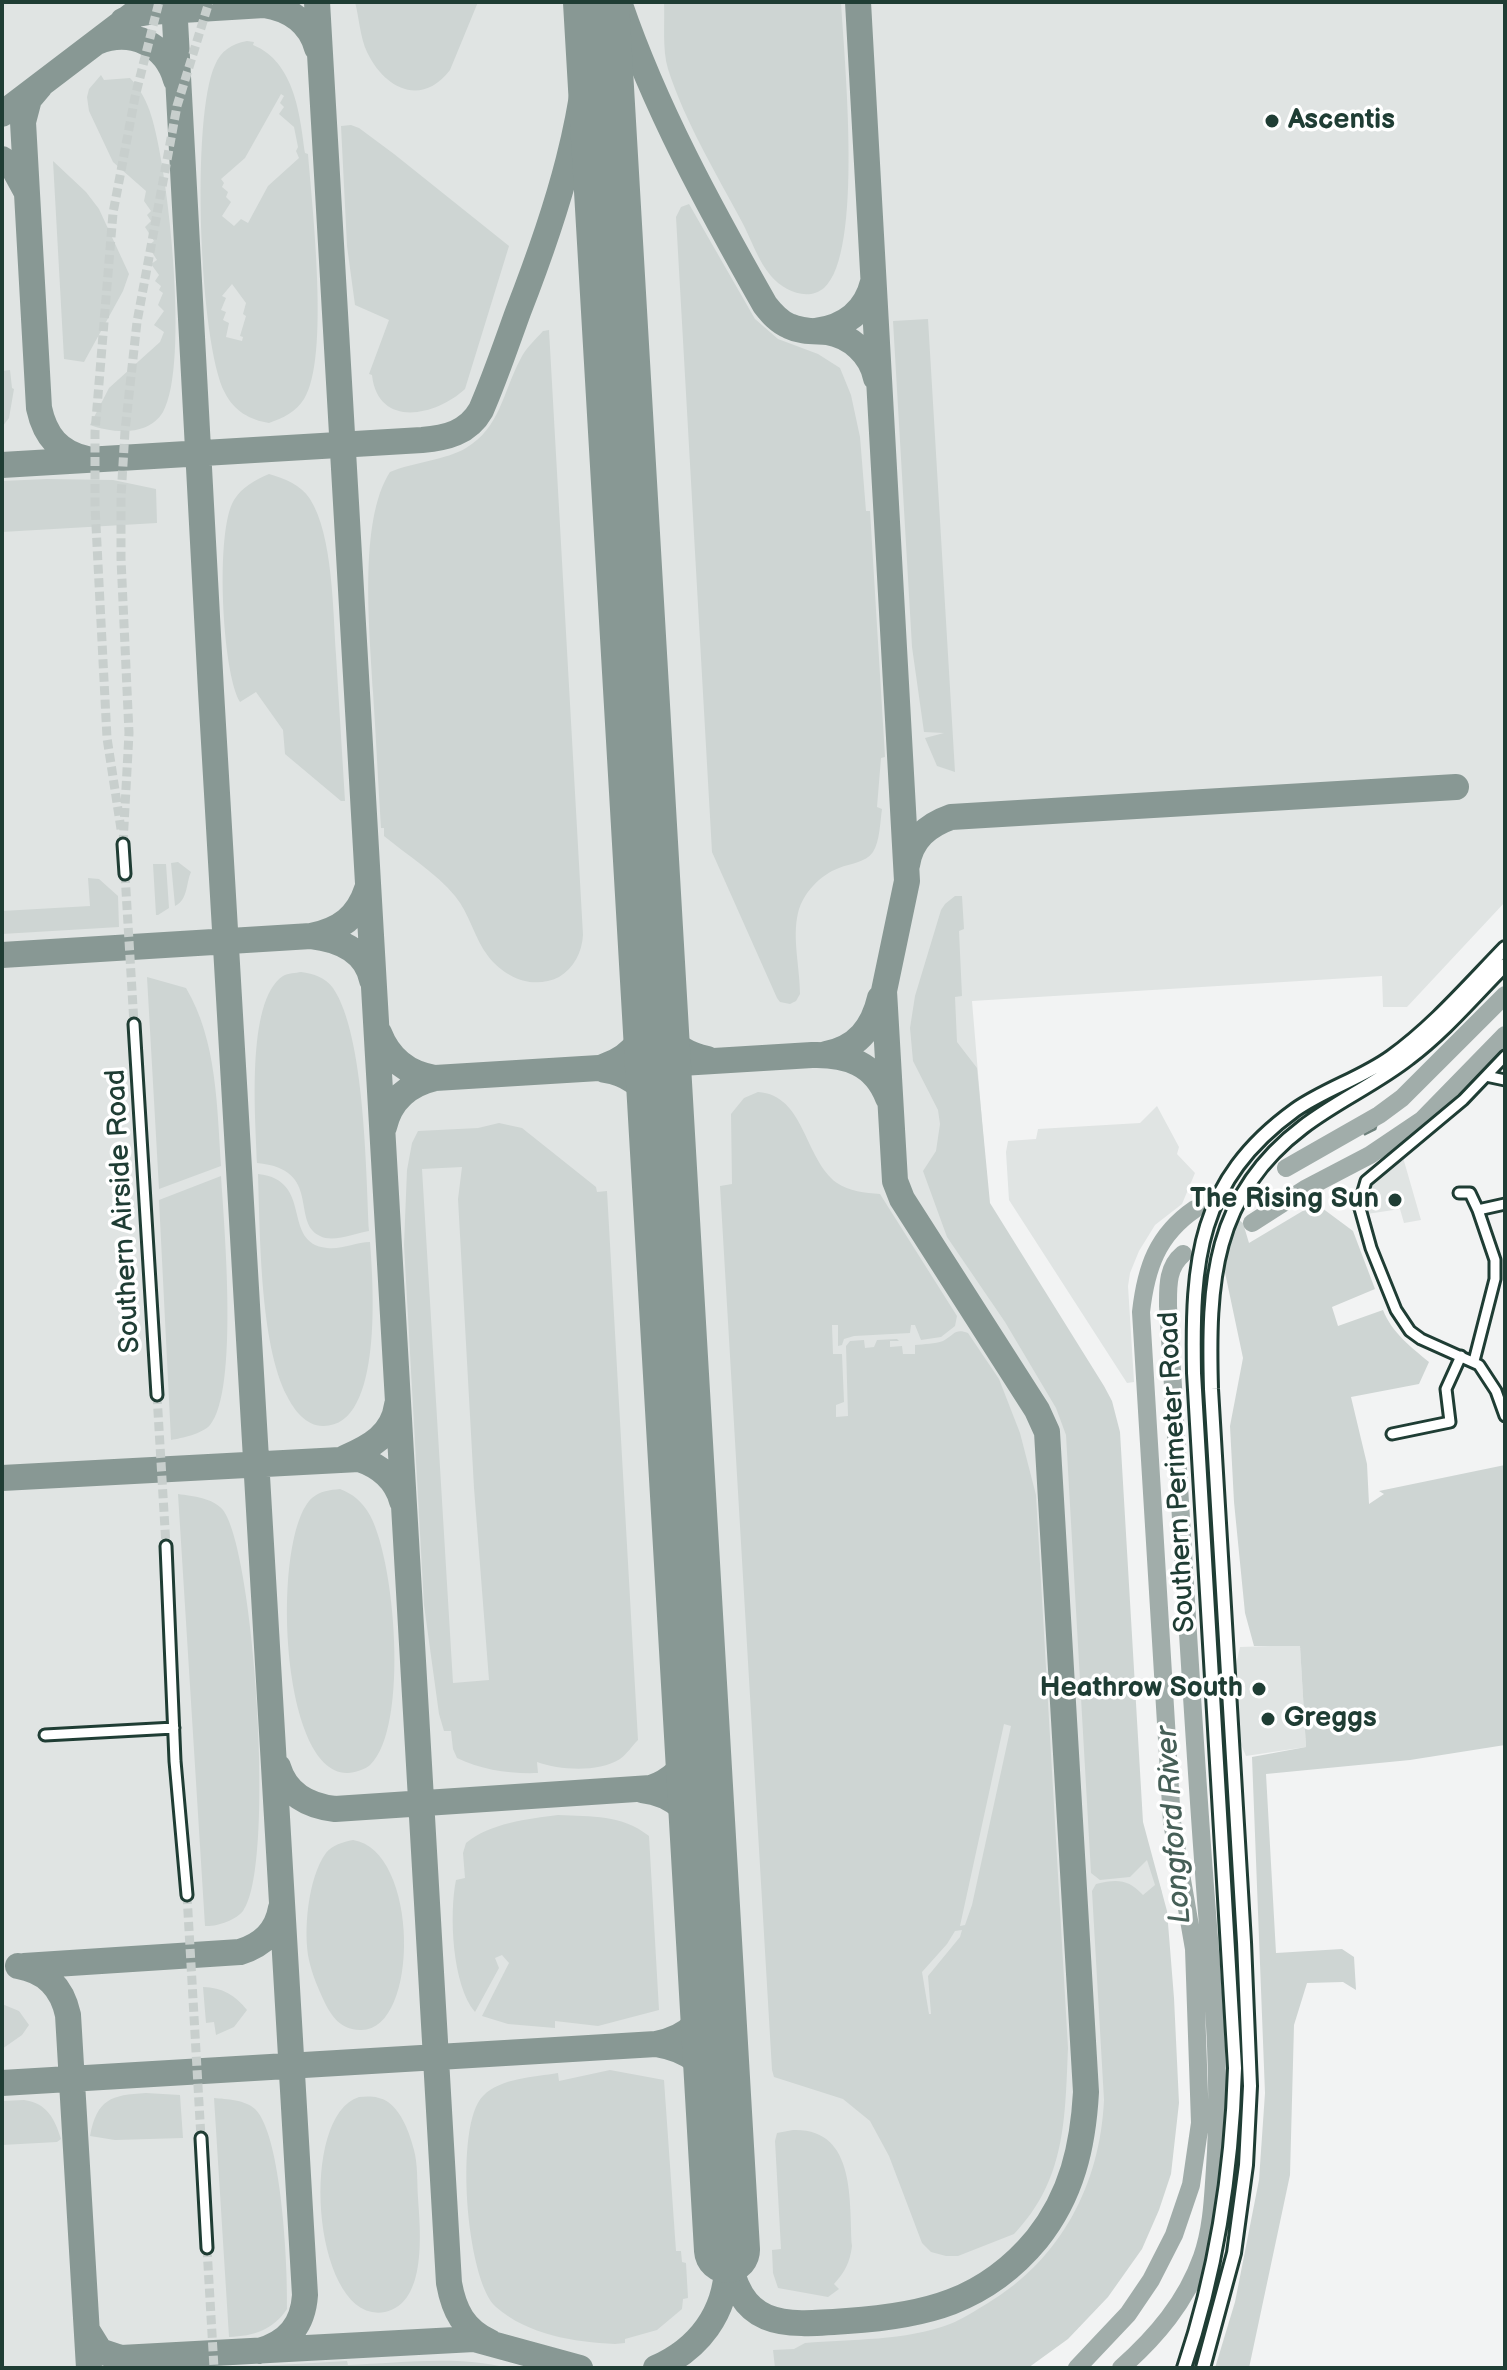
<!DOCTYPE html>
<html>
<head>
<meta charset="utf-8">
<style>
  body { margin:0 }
  #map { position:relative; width:1507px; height:2370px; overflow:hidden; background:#f2f3f3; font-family:"Balsamiq Sans",sans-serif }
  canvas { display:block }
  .frame { position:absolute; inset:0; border:4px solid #1f3d34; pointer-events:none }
</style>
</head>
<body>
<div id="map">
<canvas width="1507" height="2370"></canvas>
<div class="frame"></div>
</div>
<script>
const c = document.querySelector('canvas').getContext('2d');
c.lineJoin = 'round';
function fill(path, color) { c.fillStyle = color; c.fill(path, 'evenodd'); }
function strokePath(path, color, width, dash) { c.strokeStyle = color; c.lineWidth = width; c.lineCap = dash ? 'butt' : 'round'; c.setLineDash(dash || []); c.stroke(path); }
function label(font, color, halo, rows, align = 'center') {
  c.font = font + ' "Balsamiq Sans",sans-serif'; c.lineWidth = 7; c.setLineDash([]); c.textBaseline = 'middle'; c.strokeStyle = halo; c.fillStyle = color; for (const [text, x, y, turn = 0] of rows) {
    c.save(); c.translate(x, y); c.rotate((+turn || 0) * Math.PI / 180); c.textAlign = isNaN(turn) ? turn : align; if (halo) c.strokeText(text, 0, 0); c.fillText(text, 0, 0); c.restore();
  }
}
fill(new Path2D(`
  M 2,2 L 1505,2 L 1505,902 L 1407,1007 L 1383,1007 L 1382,976 L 972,1001 L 989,1205 L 1056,1317 L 1141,1850 L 1149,1853 L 1162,1892 L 1173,2095 L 1016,2368 L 2,2368 Z
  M 1157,1106 L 1179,1147 L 1177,1154 L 1195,1173 L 1182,1204 L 1155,1225 L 1139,1251 L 1130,1273 L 1128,1286 L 1134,1382 L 1127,1383 L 1009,1200 L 1006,1152 L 1008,1141 L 1036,1139 L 1038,1129 L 1140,1123 Z
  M 1402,1154 L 1421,1220 L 1404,1223 L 1400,1209 L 1367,1214 L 1364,1191 Z
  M 1300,1645 L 1306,1747 L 1246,1756 L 1240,1742 L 1237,1705 L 1236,1665 L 1240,1647 Z`), '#e0e4e3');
fill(new Path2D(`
  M 355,2 L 478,2 L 450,70 C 421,108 384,88 367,52 C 360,37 359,17 355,2 Z
  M 664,2 L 841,2 C 844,57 864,253 824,288 C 807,302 783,290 771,276 C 758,261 751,239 742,222 C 716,173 685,122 668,69 C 662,49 665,23 664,2 Z
  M 247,41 L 254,42 L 253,45 C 295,62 300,116 305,153 L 308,154 C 312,206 330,359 304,399 C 296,412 283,418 269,423 C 250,420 234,411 225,393 C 199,343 191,116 215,65 C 221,51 231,44 247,41 ZM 281,94 L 284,96 L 280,103 L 284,107 L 279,114 L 294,127 L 298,147 L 296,151 L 299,158 L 268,186 L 248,223 L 241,219 L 234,226 L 222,216 L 231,202 L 226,197 L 228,192 L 222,187 L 224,183 L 221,179 L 245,158 ZM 232,284 L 246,303 L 243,314 L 246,316 L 240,336 L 243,337 L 242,341 L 226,337 L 229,323 L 223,320 L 226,312 L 221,310 L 226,298 L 222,296 Z
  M 101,75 L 104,80 L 130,78 C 140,88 147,102 151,115 C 168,167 190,365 163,412 C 148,437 112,433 90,425 L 109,388 L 160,342 L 164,332 L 154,325 L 164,311 L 158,305 L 163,293 L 159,290 L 161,286 L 155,281 L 159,275 L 151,264 L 157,260 L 148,246 L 154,241 L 145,227 L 151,221 L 147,215 L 151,211 L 144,201 L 146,191 L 113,162 L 89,111 L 87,97 L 89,89 Z
  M 351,125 L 359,128 L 394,154 L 509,246 L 465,389 C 436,416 378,429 372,375 L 369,374 L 389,320 L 355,305 L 347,246 L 341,126 Z
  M 53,161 L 86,192 L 99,209 L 129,274 L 123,291 L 84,362 L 64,359 Z
  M 689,204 L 755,319 L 778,339 L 818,354 L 840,368 L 851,395 L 860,437 L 866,511 L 870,511 L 885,757 L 881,758 L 877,807 L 882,809 C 880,822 880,841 873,852 C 865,863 851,863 839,868 C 820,875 803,893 798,913 C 792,938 800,968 800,994 L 796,1001 L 790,1004 L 780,1002 L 777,998 L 712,852 L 676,217 L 681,207 Z
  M 928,319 L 955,772 L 937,766 L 925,738 L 944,733 L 924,732 L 912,647 L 893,321 Z
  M 549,330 L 583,935 C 582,952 574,968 559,977 C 533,990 505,978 488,956 C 474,938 470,914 455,896 C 436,873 407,855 384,836 L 384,828 L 381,828 C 378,782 376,737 373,692 C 370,633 358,521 390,472 C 414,462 446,460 466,448 C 500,428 503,392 520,360 C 525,349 535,340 543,331 Z
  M 10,370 L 12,388 L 14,389 L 9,418 L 2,427 L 2,371 Z
  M 269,474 C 284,478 301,485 310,499 C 333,535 333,612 336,655 C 339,704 342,752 345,801 L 341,801 L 285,754 L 283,730 L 256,692 L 240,702 C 222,672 215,530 234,500 C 242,487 255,480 269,474 Z
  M 47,479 L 113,480 L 156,489 L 157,523 L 2,532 L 2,481 Z
  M 178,862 L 191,872 C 186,883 188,900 175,906 L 171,863 Z
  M 153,864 L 166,864 L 169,908 L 158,915 L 156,915 Z
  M 88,878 L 99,879 L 118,896 L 119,927 L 2,934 L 2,911 L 90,906 Z
  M 955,896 L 962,896 L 964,929 L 959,931 L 962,996 L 955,997 L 957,1042 L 977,1068 L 990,1203 L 1104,1386 L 1112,1401 L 1120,1432 L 1143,1822 L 1167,1911 L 1174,1998 L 1179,2103 L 1171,2174 L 1159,2210 L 1142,2249 L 1108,2297 L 1068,2339 L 1028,2368 L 775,2368 L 773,2350 L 794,2349 L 805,2343 C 852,2339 905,2341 950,2324 C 963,2319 976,2310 988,2303 C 1061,2259 1100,2185 1104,2100 L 1092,1891 L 1096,1884 C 1117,1879 1128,1879 1143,1895 L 1155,1885 L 1147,1860 L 1130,1877 L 1100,1880 L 1091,1873 L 1066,1435 L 1056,1408 L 1005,1322 L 947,1237 L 923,1171 L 936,1151 L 940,1124 L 938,1110 L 913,1061 L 910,1028 L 915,996 L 941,910 L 945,904 Z
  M 301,972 C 314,974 325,977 333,988 C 365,1035 366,1172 369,1231 C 356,1233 333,1243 320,1236 C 290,1222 323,1169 257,1163 C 256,1122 245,1001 283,976 C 288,973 296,973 301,972 Z
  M 147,977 L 186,988 C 217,1040 217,1107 221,1166 L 159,1189 Z
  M 758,1092 C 805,1095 804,1159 837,1183 C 849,1191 865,1193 880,1194 L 957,1316 L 955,1326 L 941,1337 L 921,1340 L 915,1325 L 911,1325 L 910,1333 L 854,1336 L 844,1339 L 842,1345 L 838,1346 L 838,1325 L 832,1325 L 833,1354 L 842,1354 L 844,1402 L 836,1405 L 836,1417 L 848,1416 L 846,1346 L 850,1341 L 864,1340 L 865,1348 L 874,1347 L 877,1340 L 897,1339 L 899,1341 L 890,1341 L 890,1347 L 902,1346 L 903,1354 L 915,1354 L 915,1345 C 924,1344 935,1344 943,1341 C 954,1335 955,1328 968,1333 L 999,1379 L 1020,1433 L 1036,1495 L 1068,2048 C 1065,2118 1066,2180 1014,2234 L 958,2256 L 946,2256 L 931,2252 L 922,2243 L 889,2156 L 870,2121 L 843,2099 L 774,2077 L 772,2070 L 720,1186 L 732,1184 L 731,1114 L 744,1098 ZM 1004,1724 L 1011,1726 L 972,1905 L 965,1925 L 960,1926 ZM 962,1930 L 960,1937 L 928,1976 L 931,2014 L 929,2014 L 922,1972 L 947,1944 L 955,1931 Z
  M 499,1123 L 522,1128 L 596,1187 L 597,1192 L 607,1191 L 638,1740 C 632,1746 627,1754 620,1759 C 597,1773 560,1770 537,1762 L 538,1773 C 510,1774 482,1770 457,1758 L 453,1749 L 451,1731 L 444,1731 L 439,1714 L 424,1605 L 404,1245 L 407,1170 L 412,1143 L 418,1131 L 478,1128 ZM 462,1167 L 458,1199 L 474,1488 L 489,1680 L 453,1683 L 422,1169 Z
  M 258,1174 C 315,1180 280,1243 327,1248 C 341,1250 356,1242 370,1242 C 373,1282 384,1427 323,1426 C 306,1426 294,1410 287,1396 C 260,1344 260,1235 258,1174 Z
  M 221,1176 C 224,1224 239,1391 210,1425 C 202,1434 182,1438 171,1440 L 159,1200 Z
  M 1322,1208 L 1353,1231 L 1375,1289 L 1332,1307 L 1338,1326 L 1383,1310 C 1392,1333 1411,1347 1429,1362 L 1419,1384 L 1351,1397 L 1367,1464 L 1369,1504 L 1384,1494 L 1379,1491 L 1505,1465 L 1505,1745 L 1410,1760 L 1266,1774 L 1276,1953 L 1342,1949 L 1354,1957 L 1356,1990 L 1343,1982 L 1307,1983 L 1294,2025 L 1290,2175 L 1249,2368 L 1215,2368 L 1235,2302 L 1259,2180 L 1265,2093 L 1252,1757 L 1306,1747 L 1300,1646 L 1254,1646 L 1245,1613 L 1234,1502 L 1230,1426 L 1243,1358 L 1223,1263 L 1236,1218 L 1243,1223 L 1249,1243 L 1306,1209 Z
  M 340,1489 C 353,1494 361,1501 368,1512 C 395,1554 410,1728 370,1765 C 366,1769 354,1773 348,1773 C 279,1775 271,1535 312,1498 C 320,1491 330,1490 340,1489 Z
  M 178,1494 C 193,1496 213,1498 223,1510 C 255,1552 276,1871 243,1911 C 236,1920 216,1927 205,1926 Z
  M 558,1815 C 592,1817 621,1814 649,1836 L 659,2010 L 598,2026 L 555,2021 L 555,2028 L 508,2024 L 482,2016 L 509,1963 L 502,1955 L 495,1958 L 499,1968 L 475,2012 C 452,1985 449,1914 456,1880 L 465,1878 L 463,1853 L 466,1843 C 490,1823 528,1819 558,1815 Z
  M 353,1840 C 420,1850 420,2033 360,2030 C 341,2030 331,2016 324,2001 C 318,1988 312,1974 309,1960 C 303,1932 308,1877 326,1853 C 332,1845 343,1842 353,1840 Z
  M 203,1987 C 222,1987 236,1996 247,2010 L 234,2027 L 216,2035 L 214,2022 L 206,2023 Z
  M 2,2004 L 19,2011 L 29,2025 L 22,2035 L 2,2049 Z
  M 610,2070 L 664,2080 L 676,2251 L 681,2251 L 682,2262 L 686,2263 L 688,2298 L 683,2299 L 682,2309 L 657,2330 L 625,2339 L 625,2343 L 615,2344 C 574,2342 528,2335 496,2307 C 466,2280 454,2124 483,2096 C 500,2078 535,2077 558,2073 L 559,2081 Z
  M 146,2093 L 180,2095 L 183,2138 L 115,2140 L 90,2136 C 97,2099 111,2095 146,2093 Z
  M 359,2097 C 369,2096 379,2096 388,2102 C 402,2112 410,2134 414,2150 C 418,2165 417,2183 418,2198 C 420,2229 428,2303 385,2312 C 313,2326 297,2116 359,2097 Z
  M 214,2098 C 226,2099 246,2100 255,2109 C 282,2135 288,2270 287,2309 C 273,2330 254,2336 229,2337 Z
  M 24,2100 C 47,2103 55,2119 61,2139 L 57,2142 L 2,2145 L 2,2101 Z
  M 793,2130 C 857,2128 849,2202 852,2246 C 850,2262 845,2272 834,2284 L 839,2289 L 828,2297 L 778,2288 L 773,2273 L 772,2250 L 781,2249 L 775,2141 L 777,2133 Z
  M 347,2361 L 348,2365 C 401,2363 456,2355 508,2368 L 226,2368 Z`), '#ced5d3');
strokePath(new Path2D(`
  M 1365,1134 L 1375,1129 L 1379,1115`), '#6d807b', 3);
strokePath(new Path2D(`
  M 1286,1168 L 1379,1115 L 1402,1098 L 1505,995
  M 1252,1223 L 1305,1189 L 1370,1155 L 1422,1120 L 1505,1035
  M 1077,2368 L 1128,2314 L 1151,2280 L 1174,2235 L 1191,2185 L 1200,2123 L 1194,1949 L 1172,1822 L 1141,1312 C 1146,1268 1157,1235 1195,1209
  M 1121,2368 C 1156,2337 1186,2302 1202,2257 C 1212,2229 1213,2197 1215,2168 C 1222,2069 1211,1971 1204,1873 C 1190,1684 1180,1495 1168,1306 C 1168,1287 1167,1267 1183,1254`), '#a1adaa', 18);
strokePath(new Path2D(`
  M 174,2 L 211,691 L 305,2295 C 303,2325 288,2343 259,2351
  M 317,2 L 449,2283 C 454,2311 464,2330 490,2342
  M 619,2 C 655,108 710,208 765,305 C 772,314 779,322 789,326 C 801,332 814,331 827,332 C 851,336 871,354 876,378
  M 123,21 L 137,14 L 149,12 L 264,5 C 290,9 310,23 317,48
  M 97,42 C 131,28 166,44 176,80
  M 40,86 L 29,99 L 23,122 L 39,408 C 45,436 59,453 87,459
  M 2,114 L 136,12
  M 2,159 L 14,169 L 26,191
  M 816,331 C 845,327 866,311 873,282
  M 2,465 L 422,440 C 446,438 468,433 481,410 C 495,378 506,345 518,312 C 557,212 590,110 590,2
  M 907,865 C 911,839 928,825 951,817 L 1456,787
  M 311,936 C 337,939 366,950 372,980
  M 651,953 C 662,997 643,1044 707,1059
  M 2,955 L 311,936 C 340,930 358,917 367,889
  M 379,1033 C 389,1059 408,1074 435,1078
  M 826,1054 C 857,1048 873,1028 880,998
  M 605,1066 C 635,1056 652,1030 652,998
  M 605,1070 C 662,1079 659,1131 662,1176 L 664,1176
  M 384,1127 C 390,1100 409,1084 435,1078 L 812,1055 C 846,1054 875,1063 888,1098
  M 345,1458 C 370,1447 393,1435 397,1405
  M 2,1478 L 359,1459 C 380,1466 396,1479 402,1501
  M 278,1767 C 286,1794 308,1806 335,1809 L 651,1788 C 703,1769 695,1726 693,1681
  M 642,1790 C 676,1794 694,1814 703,1846
  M 18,1966 C 46,1971 62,1987 68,2015 L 89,2368
  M 24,1966 L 240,1952 C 262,1945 277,1932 281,1908
  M 656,2044 C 691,2050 710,2065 718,2101
  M 2,2083 L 656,2044 C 691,2037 705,2020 711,1985
  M 727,2250 C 739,2329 780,2326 847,2321 C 924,2316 985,2302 1037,2239 C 1072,2195 1083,2146 1086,2092 L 1047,1432 L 1037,1410 L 902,1199 L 895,1181 L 884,991 L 907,881 L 858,2
  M 87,2330 L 100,2351 L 121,2358 L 474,2339 L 580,2368
  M 656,2368 C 699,2349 726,2313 727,2266`), '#889894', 26);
strokePath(new Path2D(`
  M 596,2 L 727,2250`), '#889894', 66);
strokePath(new Path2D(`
  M 121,829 L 107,738 L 95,506 L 95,432 L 113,213 L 135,97 L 159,2
  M 123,844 L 129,733 L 121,559 L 121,497 L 125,431 L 137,322 L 177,106 L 209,2
  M 125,874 L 134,1024
  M 157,1395 L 166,1546
  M 187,1895 L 201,2138
  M 207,2248 L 214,2368`), '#c8cfcd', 9, [9, 4.5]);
const street = new Path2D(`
  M 123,844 L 125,874
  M 134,1024 L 157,1395
  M 1505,1056 L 1463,1100 L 1366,1181 L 1359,1205 L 1371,1248 L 1396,1310 L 1410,1331 L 1421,1339 L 1479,1365 L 1496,1391 L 1505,1416
  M 1486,1076 L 1505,1080
  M 1459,1193 L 1470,1193 L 1478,1210
  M 1474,1361 L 1495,1279 L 1495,1260 L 1478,1210 L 1505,1204
  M 1392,1434 L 1450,1422 L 1446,1389 L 1461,1356
  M 166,1546 L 175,1761 L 187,1895
  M 45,1735 L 174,1728
  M 201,2138 L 207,2248`);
const secondary = new Path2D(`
  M 1184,2368 C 1217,2270 1232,2171 1235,2068 L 1194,1373 C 1192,1261 1197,1181 1295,1110 C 1325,1089 1362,1078 1391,1057 C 1433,1027 1469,985 1505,948
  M 1203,2368 L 1234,2253 L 1246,2165 L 1250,2086 L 1244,1942 L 1211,1389 C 1208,1283 1212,1196 1303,1127 C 1337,1101 1376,1084 1409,1058 C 1445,1031 1474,996 1505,965`);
strokePath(street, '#1f3d34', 15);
strokePath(secondary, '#1f3d34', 18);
strokePath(street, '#fff', 9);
strokePath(secondary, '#fff', 12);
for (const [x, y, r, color] of [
  [1272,121,8,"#1f3d34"],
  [1395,1200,8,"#1f3d34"],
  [1259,1689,8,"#1f3d34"],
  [1268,1719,8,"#1f3d34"]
]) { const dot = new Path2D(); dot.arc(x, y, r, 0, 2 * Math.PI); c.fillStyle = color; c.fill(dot); strokePath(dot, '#fff', 3); }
label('bold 28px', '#1f3d34', '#fff', [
  ["Ascentis",1288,121],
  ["The Rising Sun",1379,1200,"right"],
  ["Heathrow South",1243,1689,"right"],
  ["Greggs",1284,1719]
], 'left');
label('28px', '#1f3d34', '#fff', [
  ["Southern Airside Road",124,1211,-93],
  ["Southern Perimeter Road",1178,1472,-93]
]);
label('italic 30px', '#465f57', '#fff', [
  ["Longford River",1175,1825,-94]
]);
</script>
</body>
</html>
